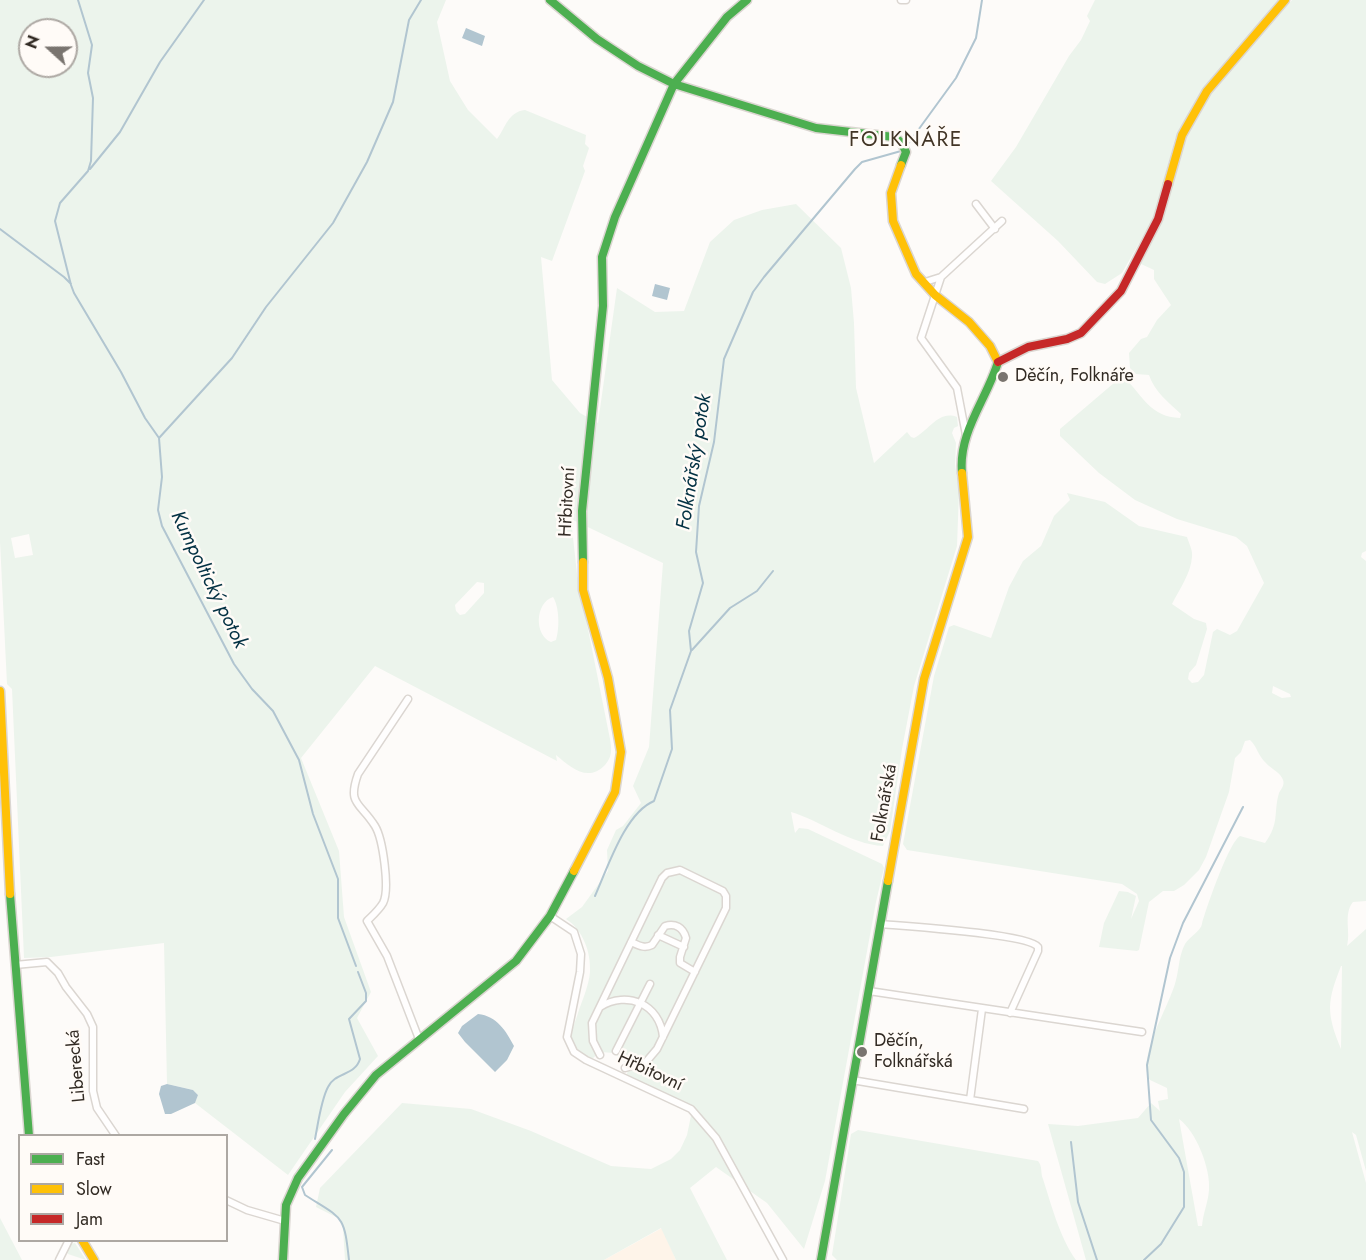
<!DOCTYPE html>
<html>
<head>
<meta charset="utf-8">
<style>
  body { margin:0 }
  #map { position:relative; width:1366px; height:1260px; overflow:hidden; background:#fdfbf9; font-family:Jost,sans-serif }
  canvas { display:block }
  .legend { position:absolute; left:18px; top:1134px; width:210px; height:108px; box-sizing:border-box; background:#fffbf7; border:2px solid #ada8a3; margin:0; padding:8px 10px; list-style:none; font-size:18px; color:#322b24 }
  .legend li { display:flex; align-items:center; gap:12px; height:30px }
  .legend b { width:30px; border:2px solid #ada8a3 }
  .north { position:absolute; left:18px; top:18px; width:60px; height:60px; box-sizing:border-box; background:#fffbf7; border:2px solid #ada8a3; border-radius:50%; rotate:291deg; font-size:16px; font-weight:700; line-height:24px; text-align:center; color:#322b24 }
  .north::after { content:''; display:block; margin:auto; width:21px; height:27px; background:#79746f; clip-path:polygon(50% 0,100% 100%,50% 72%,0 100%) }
</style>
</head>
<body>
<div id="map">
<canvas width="1366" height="1260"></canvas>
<ul class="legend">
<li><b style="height:8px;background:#4caf50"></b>Fast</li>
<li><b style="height:8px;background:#ffc107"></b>Slow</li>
<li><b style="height:8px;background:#c62828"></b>Jam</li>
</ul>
<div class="north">N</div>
</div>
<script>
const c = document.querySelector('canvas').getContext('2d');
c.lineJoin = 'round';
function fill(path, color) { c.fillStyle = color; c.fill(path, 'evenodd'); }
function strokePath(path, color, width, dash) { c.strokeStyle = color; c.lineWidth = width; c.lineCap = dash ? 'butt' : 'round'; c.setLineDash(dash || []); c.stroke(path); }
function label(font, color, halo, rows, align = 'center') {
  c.font = font + ' Jost,sans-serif'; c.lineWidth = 5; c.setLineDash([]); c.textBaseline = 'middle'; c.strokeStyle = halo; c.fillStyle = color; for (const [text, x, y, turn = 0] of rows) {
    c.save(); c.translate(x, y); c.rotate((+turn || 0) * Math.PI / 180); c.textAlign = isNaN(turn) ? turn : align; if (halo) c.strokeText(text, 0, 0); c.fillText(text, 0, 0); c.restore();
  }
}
fill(new Path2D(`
  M 662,1228 L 676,1260 L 604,1260 Z`), '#fef4e9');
fill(new Path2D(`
  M 0,0 L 446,0 L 437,22 L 450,81 L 468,110 L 497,139 C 506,127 508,112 525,110 L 586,135 L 585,144 L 589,148 L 583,166 L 585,171 L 552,261 L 541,257 L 552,380 L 580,413 L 598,423 L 617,288 L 655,312 L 684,311 L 710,242 L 734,220 L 762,210 L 796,204 L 841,248 L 851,288 L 854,323 L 856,388 L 874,463 L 907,432 L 911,437 L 914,438 C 929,431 938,410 957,417 L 958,426 L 954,428 L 952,433 L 956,443 L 955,464 L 959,492 L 957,546 L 914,686 L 902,749 L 890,831 L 883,846 C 850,844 821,821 791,812 L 795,833 L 799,828 L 808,829 L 882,864 L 884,868 L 876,902 L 825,1181 L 804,1249 L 767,1203 L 716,1167 L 690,1188 L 727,1260 L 676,1260 L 661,1228 L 604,1260 L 345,1260 L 343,1228 L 338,1218 L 316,1207 L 320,1188 L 402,1103 L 471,1109 L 531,1131 L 611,1166 L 651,1169 L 671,1159 L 680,1150 L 687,1135 L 693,1106 L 627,1075 L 628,1065 L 614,1053 L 600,1052 L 592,1059 C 583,1055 571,1048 571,1036 C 572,1029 576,1020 578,1013 C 582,1001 589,985 590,972 C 591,952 583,930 566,919 L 582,907 L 608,871 L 607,850 L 616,830 L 623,826 L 641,803 L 633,786 L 649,747 L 663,563 L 571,519 L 577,574 L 610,739 C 612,750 612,757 605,765 C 588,783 570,767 556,755 L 557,761 L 375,666 L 301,758 L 339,851 L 344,917 L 371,992 L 357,1018 L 378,1056 L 345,1092 L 288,1175 L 195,1103 L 198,1095 L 193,1090 L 167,1084 L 164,943 L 51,957 L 24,958 L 12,689 L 7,684 L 0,542 ZM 30,30 L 66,30 L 66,66 L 30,66 ZM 29,534 L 33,555 L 15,558 L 11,538 ZM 477,582 L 484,583 L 484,593 L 465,614 L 460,615 L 456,611 L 455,605 ZM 553,597 C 559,606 560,627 556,640 L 551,642 C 534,635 535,603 553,597 Z
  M 1095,0 L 1279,0 L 1203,88 L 1175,139 L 1154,217 L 1122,273 L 1105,284 L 1097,282 L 1058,241 L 991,181 L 1016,147 L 1069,56 L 1081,40 L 1090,21 L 1087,16 Z
  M 1292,0 L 1366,0 L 1366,551 L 1362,553 L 1361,557 L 1366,561 L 1366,901 L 1353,902 C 1343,914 1351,932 1347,946 L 1366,929 L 1366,1171 L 1356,1135 L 1352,1132 L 1366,1183 L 1366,1260 L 1086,1260 L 1048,1124 L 1078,1126 L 1138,1118 L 1151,1103 L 1160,1111 L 1158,1101 L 1168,1099 L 1167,1088 L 1150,1080 C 1136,1057 1170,1006 1176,980 C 1179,969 1179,955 1185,944 C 1189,937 1201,931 1202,924 C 1206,909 1229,842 1240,836 L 1265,843 C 1280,822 1273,814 1279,793 C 1281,789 1285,785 1283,780 C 1281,773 1270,768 1266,763 C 1258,756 1257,746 1250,740 L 1245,741 L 1241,752 L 1235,758 L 1229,792 L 1206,857 L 1199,870 L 1184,885 L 1174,891 L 1163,891 L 1149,902 L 1139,950 L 1137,951 L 1099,947 L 1104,923 L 1119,891 L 1128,892 L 1136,896 L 1131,919 L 1139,901 L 1137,894 L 1122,884 L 907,850 L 903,844 L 934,676 L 949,627 L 954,625 L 991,638 L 1009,587 L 1023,561 L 1041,546 L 1054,516 L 1070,500 L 1067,493 L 1105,502 L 1139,526 L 1187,537 C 1189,544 1193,550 1192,557 C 1191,573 1179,590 1172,604 L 1194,619 L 1206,623 L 1207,629 L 1196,665 L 1189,673 L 1188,679 L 1192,683 L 1198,682 L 1204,675 L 1213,632 L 1217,629 L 1230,635 L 1237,631 L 1264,583 L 1247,546 L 1236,537 L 1177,519 L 1135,500 L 1099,473 L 1060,436 L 1060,429 L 1121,377 L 1124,377 C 1143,396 1150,417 1180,418 L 1181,414 C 1169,403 1154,391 1149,375 L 1136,374 L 1130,368 L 1129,353 L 1141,339 L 1147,337 L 1157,320 L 1171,305 L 1154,279 L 1154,270 L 1141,264 L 1162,221 L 1187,137 L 1211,94 ZM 1273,686 L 1290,694 L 1291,697 L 1282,698 L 1272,693 ZM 1341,966 L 1342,966 L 1341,1049 C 1326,1012 1327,1002 1341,966 ZM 1179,1119 C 1196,1131 1211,1169 1209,1190 C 1208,1203 1203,1213 1202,1226 L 1198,1226 Z
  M 858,1130 L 1038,1161 C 1043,1167 1040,1172 1043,1179 C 1051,1204 1060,1238 1076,1260 L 837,1260 L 832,1255 L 851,1134 Z
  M 0,1218 L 22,1260 L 0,1260 Z
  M 75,1243 L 86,1260 L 68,1254 L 66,1251 L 71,1244 Z`), '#ecf4ec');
fill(new Path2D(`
  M 466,28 L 485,36 L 482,46 L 462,38 Z
  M 655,284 L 670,288 L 667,300 L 652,296 Z
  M 478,1014 C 497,1016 506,1031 514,1046 L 507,1060 L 495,1072 L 465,1042 L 458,1033 L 462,1026 Z
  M 167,1084 L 193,1090 L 198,1095 L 195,1103 L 171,1114 L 165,1114 L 159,1094 L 161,1086 Z`), '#b1c5d0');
strokePath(new Path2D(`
  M 78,0 L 92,45 L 88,73 L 93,98 L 91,161 L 88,171 L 60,203 L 55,221 L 71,285 L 74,293 L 121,372 L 145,418 L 159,438 L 162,477 L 158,510 L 162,526 L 234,664 L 252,689 L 273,711 L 299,760 L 313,814 L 338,879 L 338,918 L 356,966
  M 908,144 L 956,78 L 976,38 L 982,0
  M 90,169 L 120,132 L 160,62 L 204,0
  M 0,229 L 64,277 L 71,284
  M 159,438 L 232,358 L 266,307 L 333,223 L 367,162 L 393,102 L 409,20 L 421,0
  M 692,650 L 730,608 L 757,591 L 773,571
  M 595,896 C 608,867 625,813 654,801 L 672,749 L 670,710 L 691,651 L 689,631 L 703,583 L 696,552 L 699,506 L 714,442 L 724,359 L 753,292 L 764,277 L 855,169 L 862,162 L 901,151
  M 315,1139 C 318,1124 321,1100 328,1087 C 335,1072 355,1076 360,1059 L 349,1019 L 366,1001 L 366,993 L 358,972
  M 1071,1142 L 1078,1202 L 1097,1260
  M 332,1150 L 302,1187 L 305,1195 C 343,1219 344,1214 349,1260
  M 1144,1260 L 1161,1244 L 1184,1207 L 1184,1172 L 1179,1158 L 1151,1120 L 1147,1065 L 1170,958 L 1183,923 L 1243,807`), '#b1c5d0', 2);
const street = new Path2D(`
  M 901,0 L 906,0
  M 976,204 L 995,229
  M 925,282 L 941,277
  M 966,435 L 957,388 L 921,338 L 941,277 L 1002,221
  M 408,699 L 358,774 C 347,805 360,802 375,826 C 383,839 390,890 383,903 C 379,910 372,916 367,921 L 387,956 L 419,1039
  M 550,916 L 574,932 L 581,954 L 580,972 L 567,1037 L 574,1052 L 586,1060 L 691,1109 L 716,1138 L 783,1260
  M 881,924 C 904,926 1029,934 1038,947 L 1038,951 L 1010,1013
  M 658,935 L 684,947
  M 631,942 C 638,945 644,949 652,945 L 665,926 C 675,923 683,927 686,938 L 680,957 L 680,963 L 695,972
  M 15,965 L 47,962 L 58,973 L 66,987 L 87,1014 L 93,1027 L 93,1091 L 97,1108 L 116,1136
  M 869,991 L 1142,1032
  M 600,1007 C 627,990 660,1004 663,1037
  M 616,1051 L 650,984
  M 600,1055 L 593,1041 L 592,1023 L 662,878 L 667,873 L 680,870 L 723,891 L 726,896 L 726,908 L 657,1049 L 646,1062 L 625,1068
  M 852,1080 L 1024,1109
  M 970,1100 L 982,1009
  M 226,1200 L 247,1210 L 285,1221
  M 59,1260 L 69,1240`);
const fast = new Path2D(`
  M 550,0 L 597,39 L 638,66 L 674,84 L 816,128 L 894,137 L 901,142 L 906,152 L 901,165
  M 962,473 C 958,432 987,399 998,362
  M 583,562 L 582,511 L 603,306 L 602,257 L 615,217 L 674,84 L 727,17 L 747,0
  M 10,894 L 29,1136
  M 283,1260 L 286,1205 L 298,1178 L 344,1114 L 376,1075 L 516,961 L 550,916 L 574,871
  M 821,1260 L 888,881`);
const slow = new Path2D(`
  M 901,165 L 891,193 L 893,221 L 916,274 L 935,295 L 969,322 L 990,346 L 998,362
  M 1168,184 L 1182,135 L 1207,91 L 1285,0
  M 0,691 L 10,894
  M 574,871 L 615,792 L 621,752 L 608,678 L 583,590 L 583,562
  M 888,881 L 924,679 L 968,537 L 962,473
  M 82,1240 L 94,1260`);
const jam = new Path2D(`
  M 998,362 L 1028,347 L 1067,339 L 1081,333 L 1121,291 L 1158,219 L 1168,184`);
strokePath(street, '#dbd6d1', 9);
strokePath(fast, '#dbd6d1', 11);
strokePath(slow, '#dbd6d1', 11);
strokePath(jam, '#dbd6d1', 11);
strokePath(street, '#fffefe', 6);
strokePath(fast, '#4caf50', 8);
strokePath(slow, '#ffc107', 8);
strokePath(jam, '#c62828', 8);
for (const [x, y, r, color] of [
  [1003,377,6,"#79746f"],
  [862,1052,6,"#79746f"]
]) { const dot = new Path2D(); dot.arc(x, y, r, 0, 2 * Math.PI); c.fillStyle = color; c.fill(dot); strokePath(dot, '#fffbf7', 2); }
label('18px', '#322b24', '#fffbf7', [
  ["Děčín, Folknáře",1015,377],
  ["Děčín,",874,1042],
  ["Folknářská",874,1063]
], 'left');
label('18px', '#322b24', '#fffbf7', [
  ["Hřbitovní",568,502,-87],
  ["Folknářská",885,803,-80],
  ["Liberecká",77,1066,-95],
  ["Hřbitovní",650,1072,25]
]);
label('italic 20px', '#033143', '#fffbf7', [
  ["Folknářský potok",695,462,-81],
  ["Kumpoltický potok",208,580,64]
]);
c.letterSpacing = '1.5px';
label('21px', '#423526', '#fffbf7', [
  ["FOLKNÁŘE",906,141]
]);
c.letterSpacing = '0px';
</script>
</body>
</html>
